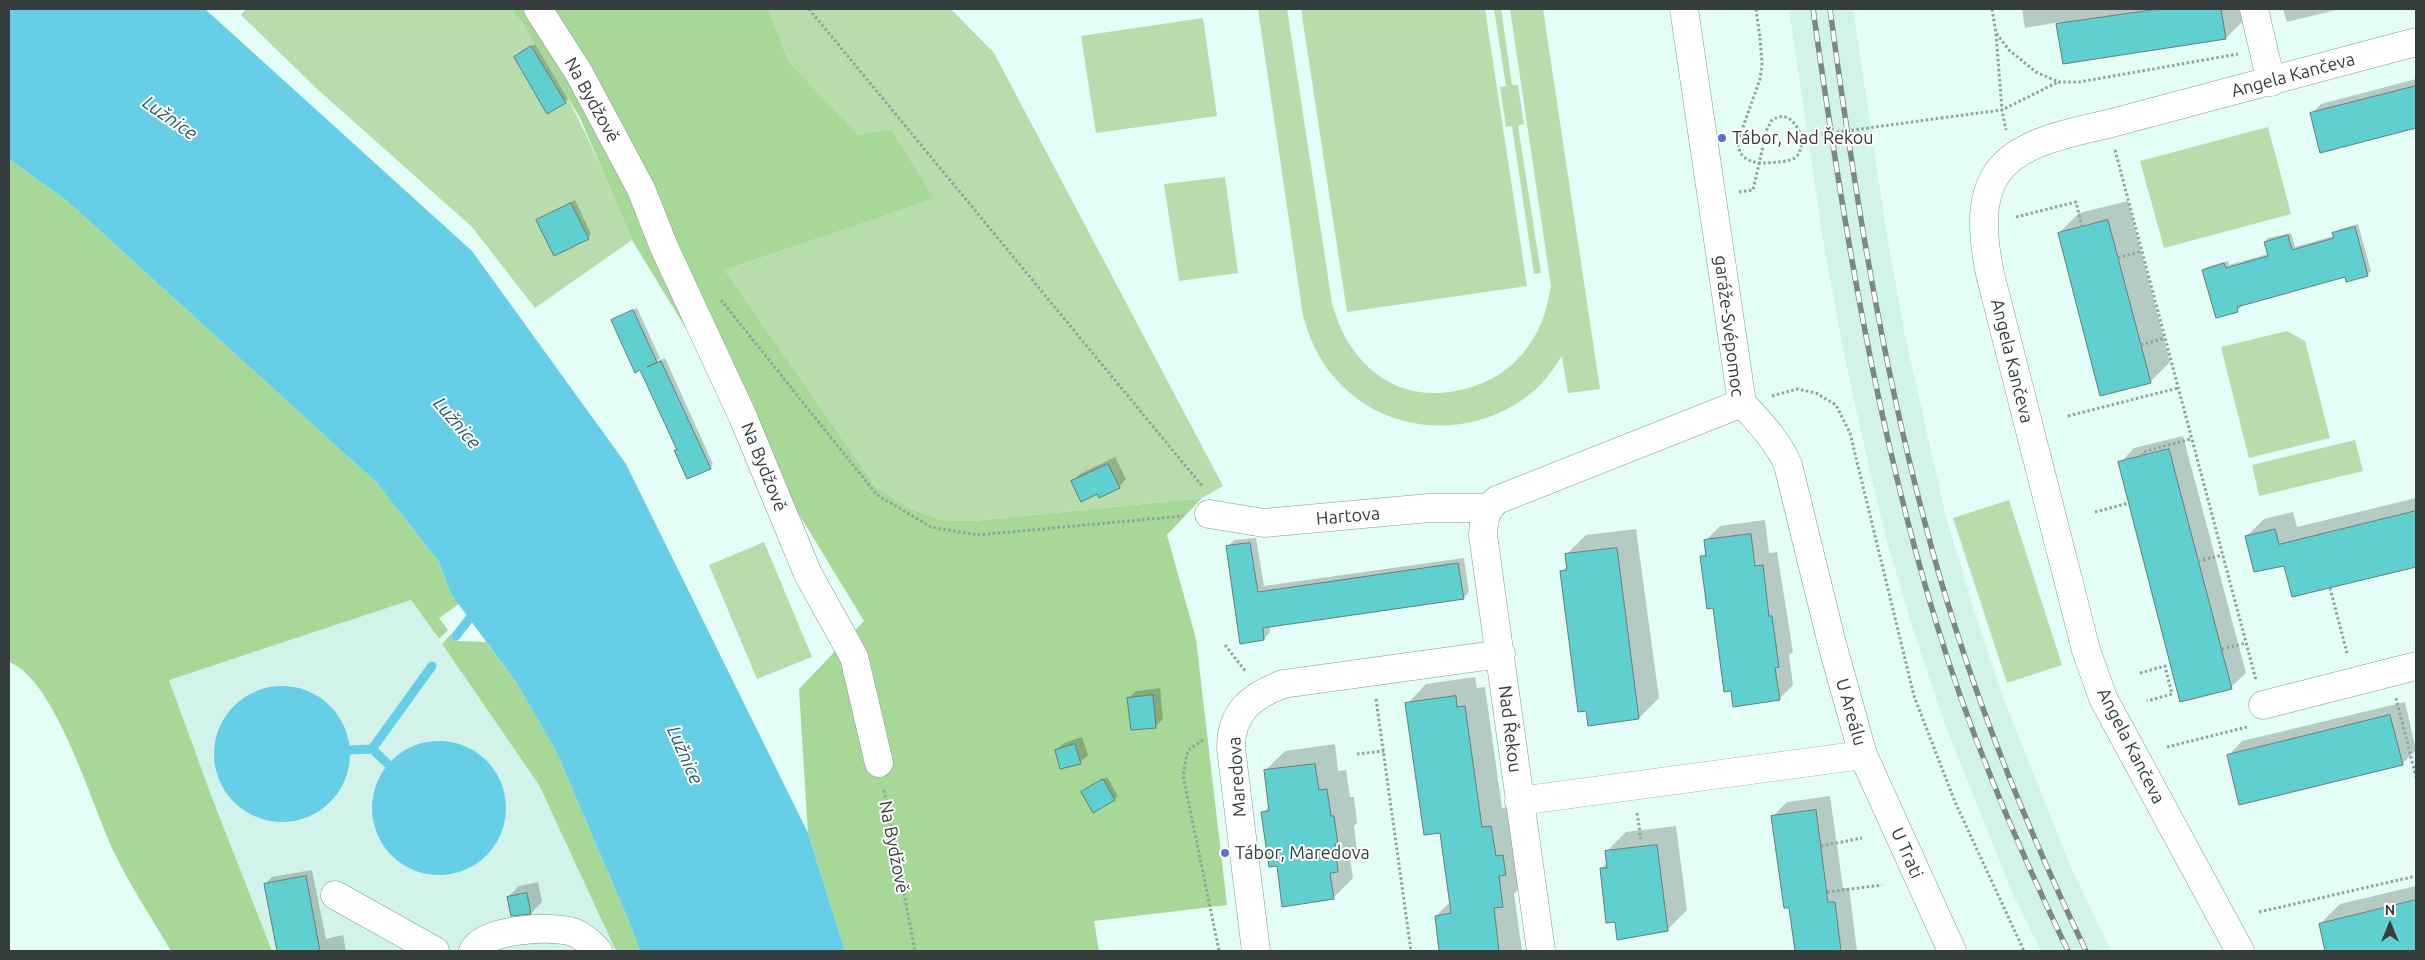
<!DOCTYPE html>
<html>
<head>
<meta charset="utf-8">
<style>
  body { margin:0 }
  #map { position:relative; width:2425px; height:960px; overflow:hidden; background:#e4fdf6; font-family:Ubuntu,sans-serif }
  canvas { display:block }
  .frame { position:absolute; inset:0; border:10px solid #353e3c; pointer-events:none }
  .north { position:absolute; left:2365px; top:900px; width:50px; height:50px; -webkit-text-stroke:4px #fff; paint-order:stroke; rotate:0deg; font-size:14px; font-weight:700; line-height:20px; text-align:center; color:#353e3c }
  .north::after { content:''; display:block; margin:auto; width:18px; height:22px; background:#353e3c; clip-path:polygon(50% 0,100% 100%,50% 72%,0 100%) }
</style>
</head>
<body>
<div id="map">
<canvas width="2425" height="960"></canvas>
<div class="frame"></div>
<div class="north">N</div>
</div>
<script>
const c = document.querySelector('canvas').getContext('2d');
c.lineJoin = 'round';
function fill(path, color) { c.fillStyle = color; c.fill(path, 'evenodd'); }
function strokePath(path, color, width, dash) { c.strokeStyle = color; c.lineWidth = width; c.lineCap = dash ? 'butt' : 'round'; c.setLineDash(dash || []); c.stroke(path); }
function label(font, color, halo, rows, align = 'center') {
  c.font = font + ' Ubuntu,sans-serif'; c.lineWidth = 4; c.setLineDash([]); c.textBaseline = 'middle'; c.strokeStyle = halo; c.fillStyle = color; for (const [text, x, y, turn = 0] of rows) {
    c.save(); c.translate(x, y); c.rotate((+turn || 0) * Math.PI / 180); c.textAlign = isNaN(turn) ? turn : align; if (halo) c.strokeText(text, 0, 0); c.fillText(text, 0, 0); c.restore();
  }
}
fill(new Path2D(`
  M 1789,9 L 1853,9 L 1887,236 L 1905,336 L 1946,517 L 1974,610 L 2004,700 L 2071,868 L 2111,951 L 2041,951 L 2013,894 L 1944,722 L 1913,629 L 1885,534 L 1864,445 L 1843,349 L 1824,246 Z
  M 411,600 L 539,785 L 616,951 L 272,951 L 211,795 L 169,679 Z`), '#d1f3e9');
fill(new Path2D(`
  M 246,9 L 511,9 C 565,78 598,160 632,240 L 535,308 L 472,227 L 316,88 L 241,15 Z
  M 768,9 L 951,9 L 994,53 L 1223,486 L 1202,498 L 973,521 L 942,520 L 909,508 L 875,486 L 725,270 L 934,199 L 859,135 L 789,62 Z
  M 1258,9 L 1287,9 L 1332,303 C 1350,372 1407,411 1477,385 C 1504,376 1525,356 1538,330 C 1545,317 1548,301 1551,286 L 1510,9 L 1543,9 L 1600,389 L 1568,393 L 1562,356 C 1554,368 1546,380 1536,389 C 1477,441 1386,438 1334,377 C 1318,359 1310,339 1303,316 Z
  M 1301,9 L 1485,9 L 1527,286 L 1347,312 Z
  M 1494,9 L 1501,9 L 1512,85 L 1518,85 L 1524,124 L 1518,126 L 1541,273 L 1534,274 L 1512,126 L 1506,127 L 1500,87 L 1506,86 Z
  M 1203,18 L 1217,116 L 1096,133 L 1081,36 Z
  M 2268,127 L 2291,214 L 2164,248 L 2140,161 Z
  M 1225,177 L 1238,273 L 1179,281 L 1164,184 Z
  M 2287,331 L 2305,341 L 2330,438 L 2249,458 L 2221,347 Z
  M 2355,440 L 2363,471 L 2259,496 L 2252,465 Z
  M 2009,500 L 2062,665 L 2007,683 L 1953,518 Z
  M 764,542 L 812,657 L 757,679 L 709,565 Z`), '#b8dcac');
fill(new Path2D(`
  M 511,9 L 768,9 L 789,62 L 859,135 L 891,130 L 934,199 L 725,270 L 875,486 L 909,508 L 942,520 L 973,521 L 1202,498 L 1167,535 L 1196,639 L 1227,905 L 1094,921 L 1099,951 L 845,951 L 808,833 L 799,689 L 864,621 L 632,240 L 580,118 L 524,26 Z
  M 9,159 L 66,200 L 377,483 L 439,562 L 451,594 L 459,604 L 439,618 L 448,630 L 439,639 L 411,600 L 169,680 L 211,795 L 272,951 L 171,951 C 152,918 130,886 114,852 C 92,806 56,680 9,662 Z
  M 451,634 L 458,641 L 486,642 L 516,682 L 556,751 L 631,926 L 640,951 L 616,951 L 539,785 L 442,644 Z`), '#a7d897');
fill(new Path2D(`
  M 9,9 L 205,9 L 472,251 L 626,464 L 808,833 L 845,951 L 640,951 L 631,926 L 556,751 L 516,682 L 451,594 L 439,562 L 377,483 L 66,200 L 9,159 Z
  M214 754a68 68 0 1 1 136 0a68 68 0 1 1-136 0Z
  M372 808a67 67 0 1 1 134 0a67 67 0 1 1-134 0Z`), '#67cee7');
fill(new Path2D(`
  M 2022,9 L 2244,9 L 2246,18 L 2226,38 L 2058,25 L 2060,22 L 2025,28 Z
  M 2283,9 L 2340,9 L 2287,22 Z
  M 535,44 L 568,99 L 565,102 L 515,57 Z
  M 2416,79 L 2416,127 L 2321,152 L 2311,114 L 2321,104 Z
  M 575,200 L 591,234 L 588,238 L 538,220 Z
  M 2128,201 L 2170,362 L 2150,382 L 2059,233 L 2079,213 Z
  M 2358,224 L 2371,271 L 2368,274 L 2346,275 L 2240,305 L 2241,307 L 2237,311 L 2204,270 L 2207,267 L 2228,261 L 2229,265 L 2268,254 L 2265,242 L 2268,238 L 2291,233 L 2295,247 L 2334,236 L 2337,230 Z
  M 637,308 L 660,358 L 655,362 L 665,358 L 713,464 L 710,468 L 676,451 L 678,449 L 641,368 L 612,320 Z
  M 2183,436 L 2246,673 L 2231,687 L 2120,463 L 2134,448 Z
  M 1115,457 L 1126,479 L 1119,487 L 1098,492 L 1072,482 L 1080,474 Z
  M 2416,498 L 2416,566 L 2293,596 L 2285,564 L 2246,537 L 2264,519 L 2293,512 L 2297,527 Z
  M 1765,520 L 1769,553 L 1777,552 L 1793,652 L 1789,655 L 1793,685 L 1779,699 L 1714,606 L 1702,557 L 1707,551 L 1706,540 L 1720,526 Z
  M 1636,529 L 1659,698 L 1639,718 L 1561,572 L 1568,565 L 1566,555 L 1586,535 Z
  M 1256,538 L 1264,586 L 1464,558 L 1469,592 L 1463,598 L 1269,626 L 1270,632 L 1264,639 L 1227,547 L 1234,540 Z
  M 1475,677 L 1477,688 L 1485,687 L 1502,808 L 1511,807 L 1522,886 L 1514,894 L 1522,951 L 1441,951 L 1436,916 L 1451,901 L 1441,831 L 1407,704 L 1426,684 Z
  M 1160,688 L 1163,719 L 1156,726 L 1132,729 L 1128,699 L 1136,691 Z
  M 2405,702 L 2416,750 L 2402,764 L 2228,756 L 2242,741 Z
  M 1082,737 L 1088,755 L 1080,762 L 1056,750 L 1064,743 Z
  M 1335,744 L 1338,771 L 1346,770 L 1350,797 L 1354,797 L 1357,823 L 1354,826 L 1357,851 L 1350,858 L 1353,878 L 1333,898 L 1278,864 L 1263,813 L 1270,805 L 1265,771 L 1285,751 Z
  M 1107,777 L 1118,796 L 1114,799 L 1083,792 Z
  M 1830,796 L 1843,888 L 1849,888 L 1857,951 L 1797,951 L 1791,906 L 1773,816 L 1787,802 Z
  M 1676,826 L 1687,910 L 1667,930 L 1616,921 L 1601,869 L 1608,862 L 1606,852 L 1626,832 Z
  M 312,870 L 326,939 L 343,935 L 346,951 L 297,951 L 296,948 L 279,951 L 265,884 L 272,877 Z
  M 538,882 L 542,902 L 531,913 L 508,897 L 519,886 Z
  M 2416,886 L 2416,951 L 2327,951 L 2320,924 L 2340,904 Z`), '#0003');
strokePath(new Path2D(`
  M 456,636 L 476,610
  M 372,749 L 432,666
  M 350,750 L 372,749 L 388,764`), '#67cee7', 9);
const building = new Path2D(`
  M 2159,9 L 2221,9 L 2226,39 L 2063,64 L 2056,24 Z
  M 531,46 L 566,103 L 547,114 L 514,57 Z
  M 2416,86 L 2416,128 L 2320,153 L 2310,113 Z
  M 571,203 L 589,239 L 554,256 L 536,220 Z
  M 2108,220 L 2151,383 L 2100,396 L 2058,233 Z
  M 2355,227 L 2368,276 L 2346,282 L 2345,277 L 2237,307 L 2238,312 L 2216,318 L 2202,270 L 2224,263 L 2226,268 L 2268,256 L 2264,242 L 2288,235 L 2292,250 L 2334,238 L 2332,233 Z
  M 633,310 L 657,362 L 647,367 L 661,361 L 711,469 L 687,479 L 674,450 L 677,450 L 640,370 L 635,373 L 611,320 Z
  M 2169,449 L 2232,689 L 2180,702 L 2118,462 Z
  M 1108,464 L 1120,488 L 1099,498 L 1097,494 L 1081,502 L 1071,481 Z
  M 2416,511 L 2416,567 L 2292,597 L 2284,566 L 2254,572 L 2245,536 L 2275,529 L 2279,544 Z
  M 1751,534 L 1755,566 L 1763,565 L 1769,616 L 1772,616 L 1779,667 L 1775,668 L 1780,700 L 1733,707 L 1731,691 L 1724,692 L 1713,608 L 1707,609 L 1700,556 L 1706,556 L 1704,540 Z
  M 1250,543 L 1258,592 L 1458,563 L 1464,599 L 1263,628 L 1264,640 L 1240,644 L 1226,546 Z
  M 1617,548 L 1639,719 L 1588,726 L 1586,711 L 1578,712 L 1560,571 L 1567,570 L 1565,554 Z
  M 1153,695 L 1156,728 L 1131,730 L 1127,698 Z
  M 1456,696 L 1457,707 L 1465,706 L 1482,827 L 1491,826 L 1496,856 L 1503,855 L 1506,875 L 1499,876 L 1503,907 L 1494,908 L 1499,951 L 1439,951 L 1435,916 L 1451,913 L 1440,833 L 1424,835 L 1405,703 Z
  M 2390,715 L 2403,765 L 2239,805 L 2227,755 Z
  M 1075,744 L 1081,764 L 1060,769 L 1055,750 Z
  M 1315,764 L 1319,790 L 1327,789 L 1331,816 L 1334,816 L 1338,844 L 1335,844 L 1338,872 L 1330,873 L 1334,899 L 1282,907 L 1277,866 L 1269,867 L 1261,812 L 1269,811 L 1264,770 Z
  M 1103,779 L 1115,800 L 1093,813 L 1081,792 Z
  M 1816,810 L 1828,902 L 1835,902 L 1841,951 L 1795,951 L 1789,908 L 1784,908 L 1771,816 Z
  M 1657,845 L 1668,931 L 1617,940 L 1615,922 L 1606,923 L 1600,868 L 1607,868 L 1605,851 Z
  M 306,876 L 320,951 L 277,951 L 264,884 Z
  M 527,893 L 531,914 L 511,916 L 507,897 Z
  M 2416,900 L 2416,951 L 2325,951 L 2319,924 Z`);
fill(building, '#60cfd0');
strokePath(building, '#657d7d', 1);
const minor = new Path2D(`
  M 538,9 L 579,73 L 641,189 L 664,247 L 743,417 L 808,574 L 854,657 L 879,763
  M 1684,9 L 1742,403
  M 2254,9 L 2271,82
  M 1742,403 C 1760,423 1777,440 1788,465 L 1832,644 L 1863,755 L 1952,951
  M 1209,514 L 1264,523 L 1429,508 L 1488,508
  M 2263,705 L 2416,666
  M 1519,801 L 1863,755
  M 335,895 L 435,951
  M 473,951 C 484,929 551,925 573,932 C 583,936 591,943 598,951
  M 1256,951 L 1231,748 C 1231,711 1252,696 1283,684 L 1501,654
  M 1541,951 L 1483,535 C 1484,519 1485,510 1497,500 L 1742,403
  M 2240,951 L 2103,698 L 2086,650 L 1990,274 C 1967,163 2010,145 2108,124 L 2416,42`);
strokePath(minor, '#819892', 29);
strokePath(new Path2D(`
  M 809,9 L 1203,487
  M 1756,9 L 1760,38
  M 1992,9 L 1996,33 L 2009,50 L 2036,72 L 2059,82 L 2079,82 L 2238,54
  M 1996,34 L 2002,110 L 2006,130
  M 1941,118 L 2002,110 L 2058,82
  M 2115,150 L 2256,680
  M 1739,192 L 1753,190 L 1767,129 L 1772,120 C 1788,110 1796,124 1802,137
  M 2016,217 L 2076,202 L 2082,227
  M 2118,258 L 2142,251
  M 721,300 L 877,495 L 931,527 L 977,535 L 1183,516
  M 2141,345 L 2165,338
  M 1772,396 L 1797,389 L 1816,393 L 1836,405 L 1850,433 L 1914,696 L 1955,802 L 2024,951
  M 2068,416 L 2178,388
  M 2143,456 L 2143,452 L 2191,439
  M 2095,512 L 2129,503
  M 2198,561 L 2223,555
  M 2330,588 L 2347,653
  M 1225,645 L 1246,672
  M 2222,649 L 2246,643
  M 2140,673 L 2165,666 L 2172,694 L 2147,701
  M 2396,698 L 2416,777
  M 1376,699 L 1411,951
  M 1203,740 L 1188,750 L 1183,775 L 1219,951
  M 2167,747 L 2247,727
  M 1357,754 L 1384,751
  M 884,790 L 915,951
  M 1637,813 L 1641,839
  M 1821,846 L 1862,838
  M 1827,892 L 1882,885
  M 2259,912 L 2416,876`), '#91a39e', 3, [2.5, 2.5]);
strokePath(minor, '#fff', 28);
const rail = new Path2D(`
  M 1813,9 C 1842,215 1875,422 1936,622 C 1970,735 2017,845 2068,951
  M 1830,9 C 1853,181 1880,354 1925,523 C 1963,670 2020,814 2086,951`);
strokePath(rail, '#7a8985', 5.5);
strokePath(rail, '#fff', 4, [11]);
strokePath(new Path2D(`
  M 1760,38 L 1762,64 L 1760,79 L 1738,141 C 1738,165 1761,164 1779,162 C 1785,161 1792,161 1797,156 C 1801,151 1802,144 1802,137 L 1941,118`), '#91a39e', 3, [2.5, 2.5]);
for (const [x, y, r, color] of [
  [1722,138,5,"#5c6ce3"],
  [1225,853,5,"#5c6ce3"]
]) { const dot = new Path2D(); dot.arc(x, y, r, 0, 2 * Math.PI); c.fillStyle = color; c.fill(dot); strokePath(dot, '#fff', 2); }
label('18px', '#353e3c', '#fff', [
  ["Angela Kančeva",2293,75,-15],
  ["Na Bydžově",592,100,61],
  ["garáže-Svépomoc",1729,326,83],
  ["Angela Kančeva",2012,361,76],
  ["Na Bydžově",764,467,68],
  ["Hartova",1348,516,-5],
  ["U Areálu",1851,712,74],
  ["Nad Řekou",1510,729,83],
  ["Angela Kančeva",2131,746,63],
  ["Maredova",1237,777,-94],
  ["Na Bydžově",894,847,79],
  ["U Trati",1907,853,66]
]);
label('18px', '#353e3c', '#fff', [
  ["Tábor, Nad Řekou",1732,138],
  ["Tábor, Maredova",1235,853]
], 'left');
label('italic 19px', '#2d5964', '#fff', [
  ["Lužnice",170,118,35],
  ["Lužnice",457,423,49],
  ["Lužnice",685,755,66]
]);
</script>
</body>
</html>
